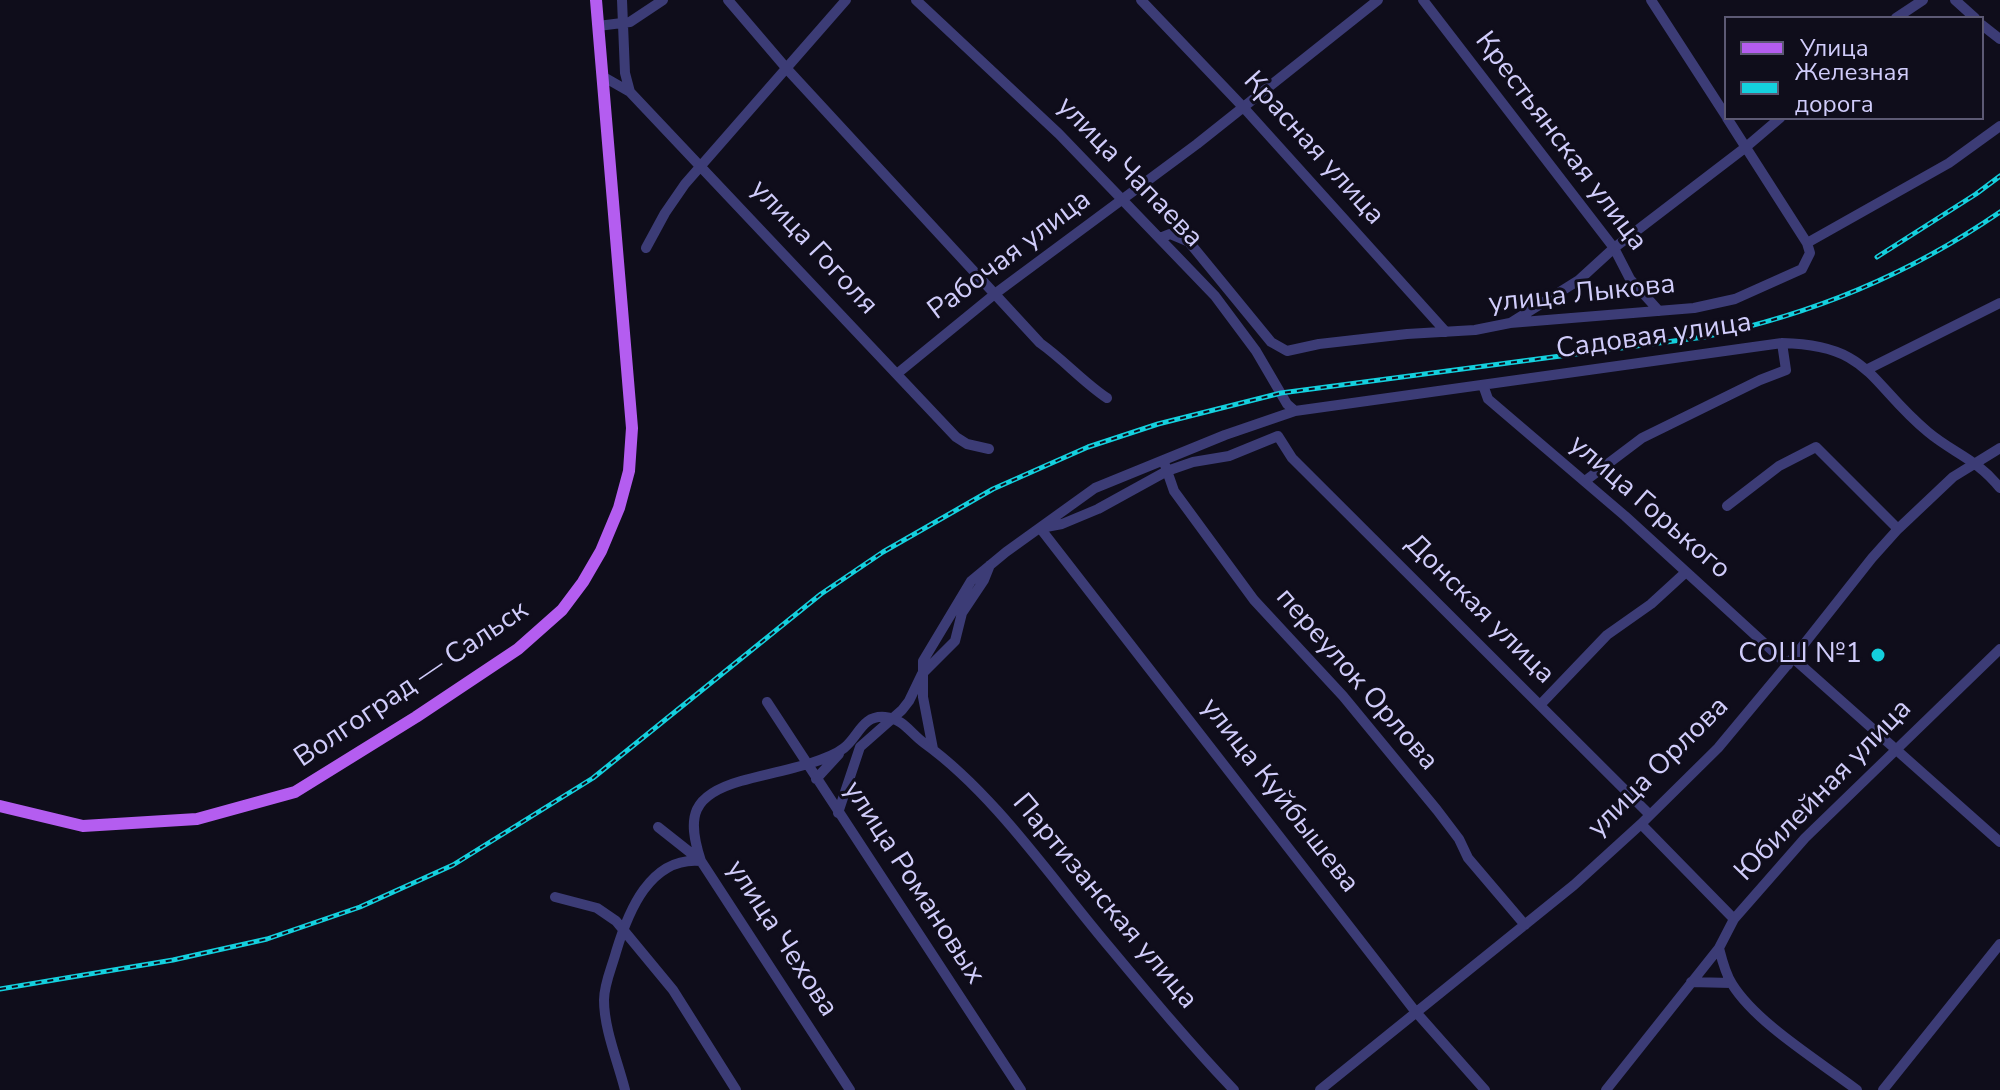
<!DOCTYPE html>
<html>
<head>
<meta charset="utf-8">
<style>
  body { margin:0 }
  #map { position:relative; width:2000px; height:1090px; overflow:hidden; background:#0f0d1b; font-family:"Nunito Sans",sans-serif }
  canvas { display:block }
  .legend { position:absolute; left:1724px; top:16px; width:260px; height:104px; box-sizing:border-box; background:#0f0d1b; border:2px solid #5c5974; margin:0; padding:10px 14px; list-style:none; font-size:24px; color:#d0ccfa }
  .legend li { display:flex; align-items:center; gap:16px; height:40px }
  .legend b { width:40px; border:2px solid #5c5974 }
</style>
</head>
<body>
<div id="map">
<canvas width="2000" height="1090"></canvas>
<ul class="legend">
<li><b style="height:10px;background:#b45df0"></b>Улица</li>
<li><b style="height:10px;background:#14d0de"></b>Железная дорога</li>
</ul>
</div>
<script>
const c = document.querySelector('canvas').getContext('2d');
c.lineJoin = 'round';
function strokePath(path, color, width, dash) { c.strokeStyle = color; c.lineWidth = width; c.lineCap = dash ? 'butt' : 'round'; c.setLineDash(dash || []); c.stroke(path); }
function label(font, color, halo, rows, align = 'center') {
  c.font = font + ' "Nunito Sans",sans-serif'; c.lineWidth = 6; c.setLineDash([]); c.textBaseline = 'middle'; c.strokeStyle = halo; c.fillStyle = color; for (const [text, x, y, turn = 0] of rows) {
    c.save(); c.translate(x, y); c.rotate((+turn || 0) * Math.PI / 180); c.textAlign = isNaN(turn) ? turn : align; if (halo) c.strokeText(text, 0, 0); c.fillText(text, 0, 0); c.restore();
  }
}
strokePath(new Path2D(`
  M 622,0 L 625,73 L 630,92
  M 728,0 L 787,69 L 1040,343 C 1064,360 1083,382 1107,398
  M 916,0 L 1059,134 L 1215,296 L 1256,351 L 1287,404 L 1295,411
  M 1141,0 L 1244,108 L 1446,332
  M 1423,0 L 1614,248 L 1630,279 L 1659,311
  M 1651,0 L 1726,116
  M 1955,0 L 1975,18
  M 1896,18 L 1923,0
  M 1982,25 L 2000,39
  M 598,26 L 630,22 L 663,0
  M 602,76 L 630,92 L 956,437 L 967,444 L 989,449
  M 1160,238 L 1170,234 L 1189,242 L 1271,342 L 1287,351 L 1319,344 L 1407,334 L 1475,330 L 1510,323 L 1694,308 L 1735,299 L 1802,269 L 1810,253 L 1807,243 L 1727,118
  M 1807,243 L 1949,163 L 2000,126
  M 646,248 L 665,213 L 685,184 L 846,0
  M 1512,322 L 1579,280 L 1614,248 L 1746,147 L 1780,118
  M 1868,369 L 2000,303
  M 898,373 L 996,293 L 1197,144 L 1378,0
  M 1483,385 L 1488,399 L 1625,516 L 1788,665
  M 1165,465 L 1174,491 L 1254,600 L 1343,696 L 1437,810 L 1459,839 L 1468,858 L 1525,925
  M 1585,481 L 1642,438 L 1760,380 L 1786,370 L 1782,343
  M 1727,506 L 1779,466 L 1816,447 L 1898,529
  M 1046,527 L 1062,524 L 1098,509 L 1167,471 L 1193,462 L 1229,456 L 1278,436 L 1292,458 L 1650,815
  M 1040,528 L 1415,1011 L 1485,1090
  M 1793,658 L 2000,842
  M 767,702 L 1021,1090
  M 1540,705 L 1607,635 L 1651,604 L 1686,572
  M 933,749 L 923,697 L 923,661 L 971,581 L 1006,552 L 1095,488 L 1225,435 L 1295,411 L 1782,343 C 1871,345 1869,383 1928,432 C 1953,453 1977,459 2000,488
  M 816,779 L 839,754
  M 838,813 L 860,747 L 902,710 L 909,701 L 922,674 L 955,641 L 962,613 L 984,580 L 990,565
  M 1641,824 L 1734,919
  M 658,827 L 701,861 L 850,1090
  M 555,897 L 597,908 L 616,921 L 673,990 L 736,1090
  M 1719,948 C 1722,960 1725,973 1732,984 C 1756,1023 1819,1061 1857,1090
  M 1691,982 L 1731,983
  M 625,1090 C 618,1062 604,1029 604,1000 C 604,984 612,967 616,952 C 628,912 650,856 701,861 C 686,816 692,795 741,781 C 768,773 824,764 844,748 C 859,736 862,715 885,717 C 904,719 910,733 924,743 C 995,794 1054,882 1111,949 C 1151,997 1191,1045 1234,1090
  M 1320,1090 L 1574,885 L 1641,824 L 1718,748 L 1793,658 L 1872,558 L 1898,529 L 1953,477 L 2000,448
  M 1606,1090 L 1719,948 L 1734,919 L 1805,838 L 2000,649
  M 1883,1090 L 2000,944`), '#3c3c76', 10);
strokePath(new Path2D(`
  M 0,806 L 83,826 L 197,819 L 295,792 L 416,717 L 518,649 L 562,610 L 583,582 L 601,551 L 619,508 L 629,471 L 632,428 L 596,0`), '#b45df0', 12);
const rail = new Path2D(`
  M 1877,257 L 1976,194 L 2000,176
  M 0,989 L 173,960 L 267,939 L 360,907 L 453,865 L 593,778 L 821,594 L 883,552 L 993,489 L 1088,447 L 1158,424 L 1281,393 L 1704,337 C 1813,314 1908,275 2000,212`);
strokePath(rail, '#14d0de', 5);
strokePath(rail, '#0f0d1b', 2, [6]);
for (const [x, y, r, color] of [
  [1878,655,8,"#14d0de"]
]) { const dot = new Path2D(); dot.arc(x, y, r, 0, 2 * Math.PI); c.fillStyle = color; c.fill(dot); strokePath(dot, '#0f0d1b', 3); }
label('28px', '#d0ccfa', '#0f0d1b', [
  ["Крестьянская улица",1560,142,53],
  ["Красная улица",1313,149,48],
  ["улица Чапаева",1129,173,46],
  ["улица Гоголя",813,248,47],
  ["Рабочая улица",1010,256,-37],
  ["улица Лыкова",1582,295,-6],
  ["Садовая улица",1654,337,-8],
  ["улица Горького",1649,508,41],
  ["Донская улица",1479,610,45],
  ["переулок Орлова",1356,680,49],
  ["Волгоград — Сальск",412,685,-34],
  ["улица Орлова",1659,768,-45],
  ["Юбилейная улица",1824,791,-46],
  ["улица Куйбышева",1279,796,52],
  ["улица Романовых",913,883,57],
  ["Партизанская улица",1104,902,50],
  ["улица Чехова",781,939,57]
]);
label('28px', '#d0ccfa', '#0f0d1b', [
  ["СОШ №1",1862,655]
], 'right');
</script>
</body>
</html>
